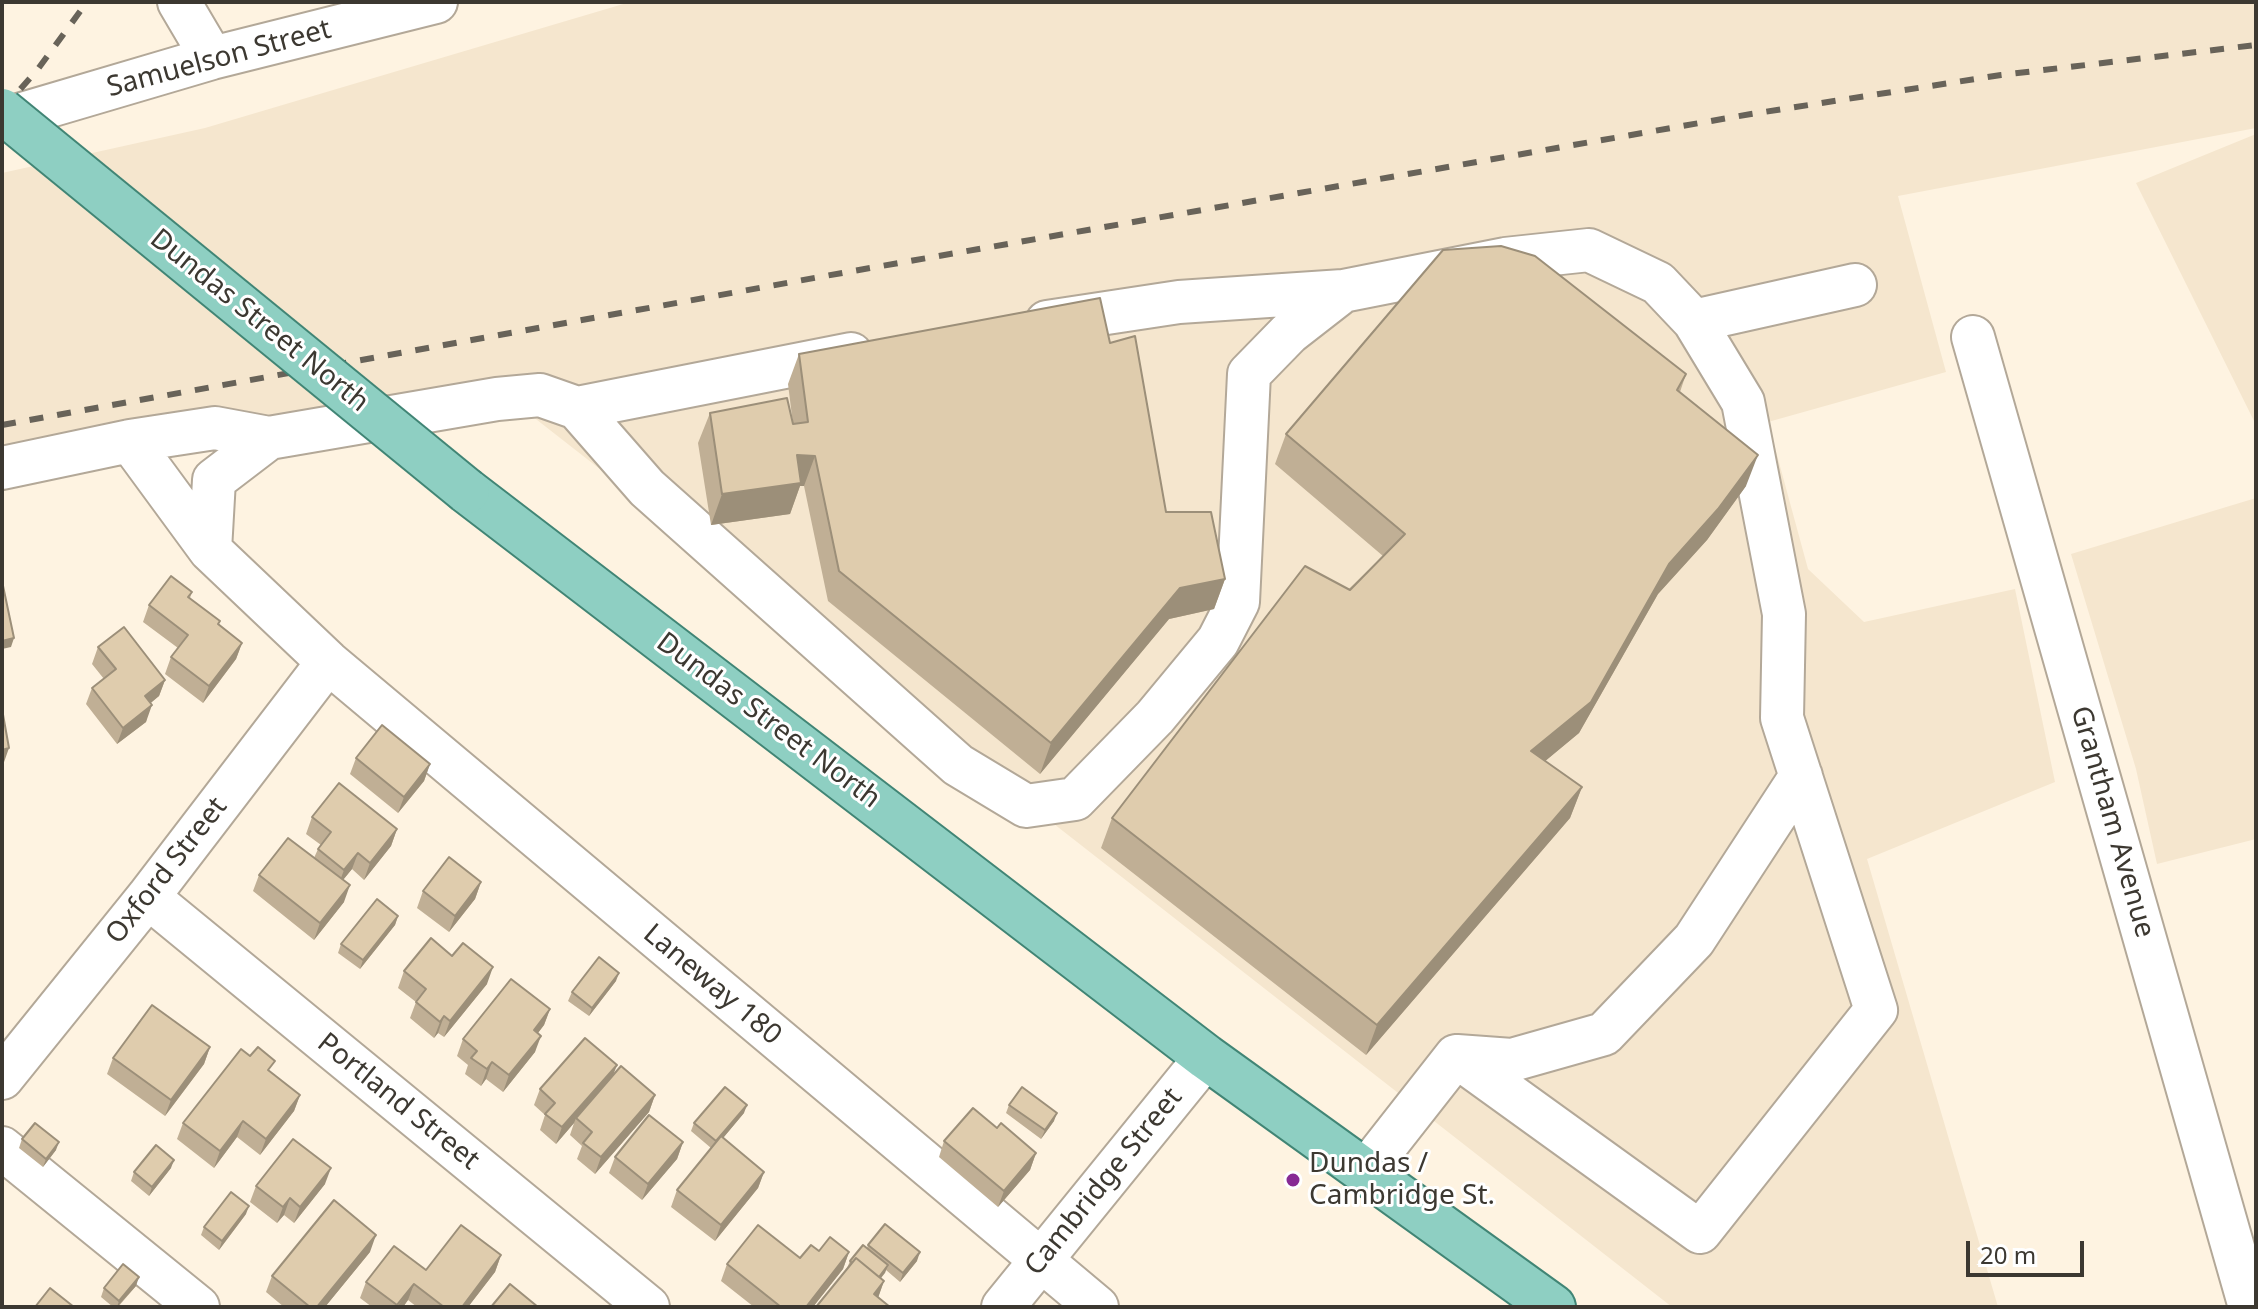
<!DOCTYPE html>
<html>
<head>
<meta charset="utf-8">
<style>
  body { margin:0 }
  #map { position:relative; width:2258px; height:1309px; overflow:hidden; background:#fef3e1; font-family:"Noto Sans",sans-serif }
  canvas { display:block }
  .frame { position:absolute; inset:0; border:4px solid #3c3831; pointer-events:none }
  .scale { position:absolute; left:1966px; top:1241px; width:118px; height:36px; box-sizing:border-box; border:4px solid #3c3831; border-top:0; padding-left:10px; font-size:24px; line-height:28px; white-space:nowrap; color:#3c3831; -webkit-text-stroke:6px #fff; paint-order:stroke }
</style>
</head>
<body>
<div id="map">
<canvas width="2258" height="1309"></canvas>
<div class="frame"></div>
<div class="scale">20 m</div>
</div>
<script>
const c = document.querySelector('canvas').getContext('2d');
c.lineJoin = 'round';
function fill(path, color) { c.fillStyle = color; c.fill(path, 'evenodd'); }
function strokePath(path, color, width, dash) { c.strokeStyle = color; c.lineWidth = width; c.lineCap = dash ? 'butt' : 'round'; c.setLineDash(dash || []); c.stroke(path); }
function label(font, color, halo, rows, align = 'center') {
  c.font = font + ' "Noto Sans",sans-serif'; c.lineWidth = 6; c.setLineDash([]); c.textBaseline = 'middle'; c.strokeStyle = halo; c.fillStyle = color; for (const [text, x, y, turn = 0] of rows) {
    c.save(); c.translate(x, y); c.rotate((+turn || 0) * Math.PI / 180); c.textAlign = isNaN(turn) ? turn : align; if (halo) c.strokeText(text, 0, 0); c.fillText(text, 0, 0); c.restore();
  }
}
fill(new Path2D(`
  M 630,2 L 2256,2 L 2256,128 L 1898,196 L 1946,372 L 1768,422 L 1808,569 L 1864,622 L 2015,589 L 2055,782 L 1867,859 L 1998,1307 L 1672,1307 L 500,391 L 2,474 L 2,173 L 205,128 Z
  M 2256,134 L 2256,425 L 2136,183 Z
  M 2256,498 L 2256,839 L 2157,864 L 2136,769 L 2071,554 Z`), '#f5e6ce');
const minor = new Path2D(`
  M 179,2 L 212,58
  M 2,120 L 212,58 L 436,2
  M 1694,321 L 1855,285
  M 1047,322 L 1179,302 L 1343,291
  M 1973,337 L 2250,1307
  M 577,408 L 851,354
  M 130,441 L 210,550 L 328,662 L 1097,1307
  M 2,468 L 130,441 L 215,428 L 269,438
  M 210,550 L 214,480 L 269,438 L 497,399 L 540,395 L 577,408 L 647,488 L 958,765 L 1026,806 L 1075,799 L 1155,717 L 1218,641 L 1238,602 L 1249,374 L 1289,333 L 1343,291 L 1505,259 L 1589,250 L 1658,283 L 1694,321 L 1743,402 L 1784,614 L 1782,718 L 1876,1010 L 1700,1232 L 1456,1056 L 1365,1172
  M 148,897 L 648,1307
  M 1457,1056 L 1512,1060 L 1604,1034 L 1694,940 L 1801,776
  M 2,1078 L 148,897 L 328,662
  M 2,1148 L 198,1307
  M 1003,1307 L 1206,1057`);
const major = new Path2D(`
  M 467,491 L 1206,1057 L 1553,1307`);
strokePath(minor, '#b3a898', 46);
strokePath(major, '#418575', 48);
strokePath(minor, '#fff', 42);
strokePath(major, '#8ecfc2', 44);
strokePath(new Path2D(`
  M 2,110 L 38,69 L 87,2
  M 2,425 L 853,271 L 1751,114 L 2001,75 L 2256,45`), '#686359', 6, [14, 14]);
const majorBridge = new Path2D(`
  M 2,111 L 467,491`);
strokePath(majorBridge, '#418575', 48, []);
strokePath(majorBridge, '#8ecfc2', 44);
fill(new Path2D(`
  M 1110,343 L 1166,512 L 1225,579 L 1214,609 L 1169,619 L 1040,774 L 828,601 L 804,486 L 800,486 L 790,514 L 711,525 L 698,443 L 710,413 L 793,424 L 788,384 L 799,354 Z
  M 1686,374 L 1680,392 L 1746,486 L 1707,540 L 1658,594 L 1579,733 L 1545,761 L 1582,787 L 1570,818 L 1366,1055 L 1101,848 L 1112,818 L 1383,556 L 1275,464 L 1286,434 Z
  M 192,592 L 190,598 L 219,624 L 242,643 L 236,659 L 203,703 L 165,674 L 171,657 L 178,648 L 143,622 L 149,605 Z
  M 98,647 L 165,680 L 159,696 L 150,703 L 146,722 L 117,744 L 86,704 L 92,688 L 104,679 L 92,664 Z
  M 356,758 L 430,764 L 424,781 L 398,813 L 350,774 Z
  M 312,817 L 397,829 L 391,846 L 364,880 L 352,869 L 343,880 L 344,902 L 314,940 L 253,891 L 259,875 L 314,858 L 318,849 L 321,845 L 306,834 Z
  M 481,882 L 475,899 L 449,932 L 417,908 L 423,891 Z
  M 398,916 L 395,925 L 360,969 L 338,953 L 341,944 Z
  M 404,971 L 487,984 L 444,1037 L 438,1033 L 434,1038 L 410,1018 L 416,1002 L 398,988 Z
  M 616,981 L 589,1016 L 568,1001 L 572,992 Z
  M 550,1009 L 544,1025 L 538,1033 L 535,1052 L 503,1092 L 486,1079 L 481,1086 L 465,1074 L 468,1065 L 457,1056 L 463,1039 Z
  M 210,1047 L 204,1064 L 165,1116 L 107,1074 L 113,1058 Z
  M 271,1072 L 300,1095 L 294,1111 L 260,1155 L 237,1137 L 214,1168 L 177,1139 L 183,1123 Z
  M 613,1076 L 655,1095 L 649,1112 L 595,1174 L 577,1159 L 582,1146 L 570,1135 L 574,1123 L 556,1144 L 540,1130 L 545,1115 L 534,1105 L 540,1089 Z
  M 1009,1105 L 1054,1121 L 1041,1139 L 1006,1113 Z
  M 744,1113 L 723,1138 L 764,1172 L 758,1188 L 715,1241 L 671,1207 L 677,1190 L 711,1148 L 691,1131 L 694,1123 Z
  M 22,1139 L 56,1150 L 43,1167 L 19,1148 Z
  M 944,1141 L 1036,1153 L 1030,1170 L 998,1207 L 939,1157 Z
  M 683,1142 L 677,1159 L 642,1200 L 609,1173 L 615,1157 Z
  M 171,1168 L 149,1196 L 131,1181 L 134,1172 Z
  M 325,1184 L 294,1223 L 284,1215 L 277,1223 L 250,1202 L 256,1186 Z
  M 246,1214 L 219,1250 L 201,1235 L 204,1227 Z
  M 868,1245 L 917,1261 L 900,1282 L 886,1270 L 881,1278 L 884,1281 L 878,1297 L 816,1307 L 847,1268 L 850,1261 L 867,1248 Z
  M 819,1251 L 849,1252 L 843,1269 L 813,1307 L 754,1307 L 721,1281 L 727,1264 L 800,1258 Z
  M 370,1252 L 325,1307 L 284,1307 L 266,1292 L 272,1276 Z
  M 501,1255 L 495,1272 L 468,1307 L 417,1307 L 408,1300 L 403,1307 L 372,1307 L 360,1298 L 366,1282 Z
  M 136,1286 L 118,1307 L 113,1307 L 101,1297 L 104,1288 Z`), '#c0af95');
fill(new Path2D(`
  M 797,455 L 815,456 L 804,486 L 800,486 L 790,514 L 711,525 L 722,494 Z
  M 1758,455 L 1746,486 L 1707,540 L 1658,594 L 1579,733 L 1520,782 L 1531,751 L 1669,564 Z
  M 1225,579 L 1214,609 L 1169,619 L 1040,774 L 1051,743 L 1180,588 Z
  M 14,638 L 11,647 L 2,649 L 2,641 Z
  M 242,643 L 236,659 L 203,703 L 209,686 Z
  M 165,680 L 159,696 L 139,713 L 145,696 Z
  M 152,705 L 146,722 L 117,744 L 123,728 Z
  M 9,748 L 3,765 L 2,765 L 2,750 Z
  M 430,764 L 424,781 L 398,813 L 404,797 Z
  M 1582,787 L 1570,818 L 1366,1055 L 1377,1025 Z
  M 397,829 L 391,846 L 364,880 L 370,863 Z
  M 358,853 L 352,869 L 338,886 L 344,870 Z
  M 481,882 L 475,899 L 449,932 L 455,916 Z
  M 350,885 L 344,902 L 314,940 L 320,923 Z
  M 398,916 L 395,925 L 360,969 L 363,960 Z
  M 493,967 L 487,984 L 444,1037 L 450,1021 Z
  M 619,973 L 616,981 L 589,1016 L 592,1008 Z
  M 550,1009 L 544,1025 L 528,1046 L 534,1030 Z
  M 444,1016 L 438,1033 L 434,1038 L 440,1022 Z
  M 541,1036 L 535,1052 L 503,1092 L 509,1075 Z
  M 210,1047 L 204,1064 L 165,1116 L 171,1100 Z
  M 492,1062 L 486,1079 L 481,1086 L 487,1069 Z
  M 617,1065 L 611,1081 L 576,1118 L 574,1123 L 556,1144 L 562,1127 Z
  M 300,1095 L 294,1111 L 260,1155 L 266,1139 Z
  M 655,1095 L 649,1112 L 595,1174 L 601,1157 Z
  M 747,1105 L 744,1113 L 713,1150 L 716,1141 Z
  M 1057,1113 L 1054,1121 L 1041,1139 L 1045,1130 Z
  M 243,1121 L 237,1137 L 214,1168 L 220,1151 Z
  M 59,1142 L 56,1150 L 43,1167 L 46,1159 Z
  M 683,1142 L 677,1159 L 642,1200 L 648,1184 Z
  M 1036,1153 L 1030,1170 L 998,1207 L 1004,1191 Z
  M 174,1160 L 171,1168 L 149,1196 L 152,1187 Z
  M 331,1168 L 325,1184 L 294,1223 L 300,1207 Z
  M 764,1172 L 758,1188 L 715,1241 L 721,1225 Z
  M 290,1198 L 284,1215 L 277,1223 L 283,1207 Z
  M 249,1206 L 246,1214 L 219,1250 L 222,1241 Z
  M 376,1235 L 370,1252 L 325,1307 L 317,1307 Z
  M 849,1252 L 843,1269 L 813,1307 L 806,1307 Z
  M 920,1252 L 917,1261 L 900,1282 L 903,1273 Z
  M 501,1255 L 495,1272 L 468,1307 L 462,1307 Z
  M 888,1265 L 885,1273 L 872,1289 L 875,1281 Z
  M 139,1277 L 136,1286 L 117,1307 L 119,1301 Z
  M 884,1281 L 878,1298 L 874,1294 Z
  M 414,1284 L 408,1300 L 403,1307 L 397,1307 Z`), '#9c8f79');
const building = new Path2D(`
  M 1501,246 L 1535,256 L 1686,374 L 1677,390 L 1758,455 L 1718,509 L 1669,564 L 1591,702 L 1531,751 L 1582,787 L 1377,1025 L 1112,818 L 1305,566 L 1350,590 L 1405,534 L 1286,434 L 1443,250 Z
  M 1100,298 L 1110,343 L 1135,336 L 1166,512 L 1211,512 L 1225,579 L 1180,588 L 1051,743 L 839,571 L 815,456 L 797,455 L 801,483 L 722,494 L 710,413 L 787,398 L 793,424 L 808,422 L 799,354 Z
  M 171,576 L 192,592 L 188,597 L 220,621 L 218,624 L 242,643 L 209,686 L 171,657 L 188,635 L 149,605 Z
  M 2,581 L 14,638 L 2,641 Z
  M 124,627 L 165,680 L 145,696 L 152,705 L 123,728 L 92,688 L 116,669 L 98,647 Z
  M 2,709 L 9,748 L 2,750 Z
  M 382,725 L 430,764 L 404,797 L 356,758 Z
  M 339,783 L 397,829 L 370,863 L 358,853 L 344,870 L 318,849 L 331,832 L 312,817 Z
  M 288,838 L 350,885 L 320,923 L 259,875 Z
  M 449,857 L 481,882 L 455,916 L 423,891 Z
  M 377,899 L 398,916 L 363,960 L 341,944 Z
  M 431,938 L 452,956 L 463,943 L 493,967 L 450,1021 L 444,1016 L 440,1022 L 416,1002 L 426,989 L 404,971 Z
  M 599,957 L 619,973 L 592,1008 L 572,992 Z
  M 511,979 L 550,1009 L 534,1030 L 541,1036 L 509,1075 L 492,1062 L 487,1069 L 471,1058 L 477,1051 L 463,1039 Z
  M 152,1005 L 210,1047 L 171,1100 L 113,1058 Z
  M 585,1038 L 617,1065 L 562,1127 L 545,1114 L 555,1103 L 540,1089 Z
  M 258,1047 L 275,1061 L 268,1070 L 300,1095 L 266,1139 L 243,1121 L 220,1151 L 183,1123 L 241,1049 L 250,1056 Z
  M 621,1066 L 655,1095 L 601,1157 L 583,1143 L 592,1132 L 576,1118 Z
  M 725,1087 L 747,1105 L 716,1141 L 694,1123 Z
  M 1022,1087 L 1057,1113 L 1045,1130 L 1009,1105 Z
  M 973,1108 L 997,1128 L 1001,1123 L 1036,1153 L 1004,1191 L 944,1141 Z
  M 649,1115 L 683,1142 L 648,1184 L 615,1157 Z
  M 35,1123 L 59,1142 L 46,1159 L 22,1139 Z
  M 721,1136 L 764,1172 L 721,1225 L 677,1190 Z
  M 293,1139 L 331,1168 L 300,1207 L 290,1198 L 283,1207 L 256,1186 Z
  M 156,1145 L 174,1160 L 152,1187 L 134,1172 Z
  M 231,1192 L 249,1206 L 222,1241 L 204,1227 Z
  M 334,1200 L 376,1235 L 317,1307 L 310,1307 L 272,1276 Z
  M 885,1224 L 920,1252 L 903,1273 L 868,1245 Z
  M 461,1225 L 501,1255 L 462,1307 L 444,1307 L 414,1284 L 397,1305 L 366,1282 L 394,1246 L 426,1270 Z
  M 758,1225 L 800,1258 L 811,1245 L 819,1251 L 830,1237 L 849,1252 L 806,1307 L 781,1307 L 727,1264 Z
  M 863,1245 L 888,1265 L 879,1277 L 856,1258 L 852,1263 L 850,1261 Z
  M 856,1258 L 884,1281 L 874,1294 L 890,1307 L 816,1307 Z
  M 123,1264 L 139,1277 L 119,1301 L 104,1288 Z
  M 510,1284 L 538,1307 L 491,1307 Z
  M 50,1288 L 74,1307 L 35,1307 Z`);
fill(building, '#dfccad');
strokePath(building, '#9c8f79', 2);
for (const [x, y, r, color] of [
  [1293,1180,8,"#872994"]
]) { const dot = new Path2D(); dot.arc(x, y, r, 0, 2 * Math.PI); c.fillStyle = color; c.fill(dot); strokePath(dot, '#fff', 3); }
label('28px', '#3c3831', '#fff', [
  ["Samuelson Street",219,59,-15],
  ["Dundas Street North",259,321,39],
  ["Dundas Street North",768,721,37],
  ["Grantham Avenue",2112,822,74],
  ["Oxford Street",167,871,-52],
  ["Laneway 180",712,985,40],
  ["Portland Street",398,1102,39],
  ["Cambridge Street",1104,1182,-51]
]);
label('28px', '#3c3831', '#fff', [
  ["Dundas /",1309,1164],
  ["Cambridge St.",1309,1196]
], 'left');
</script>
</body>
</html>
